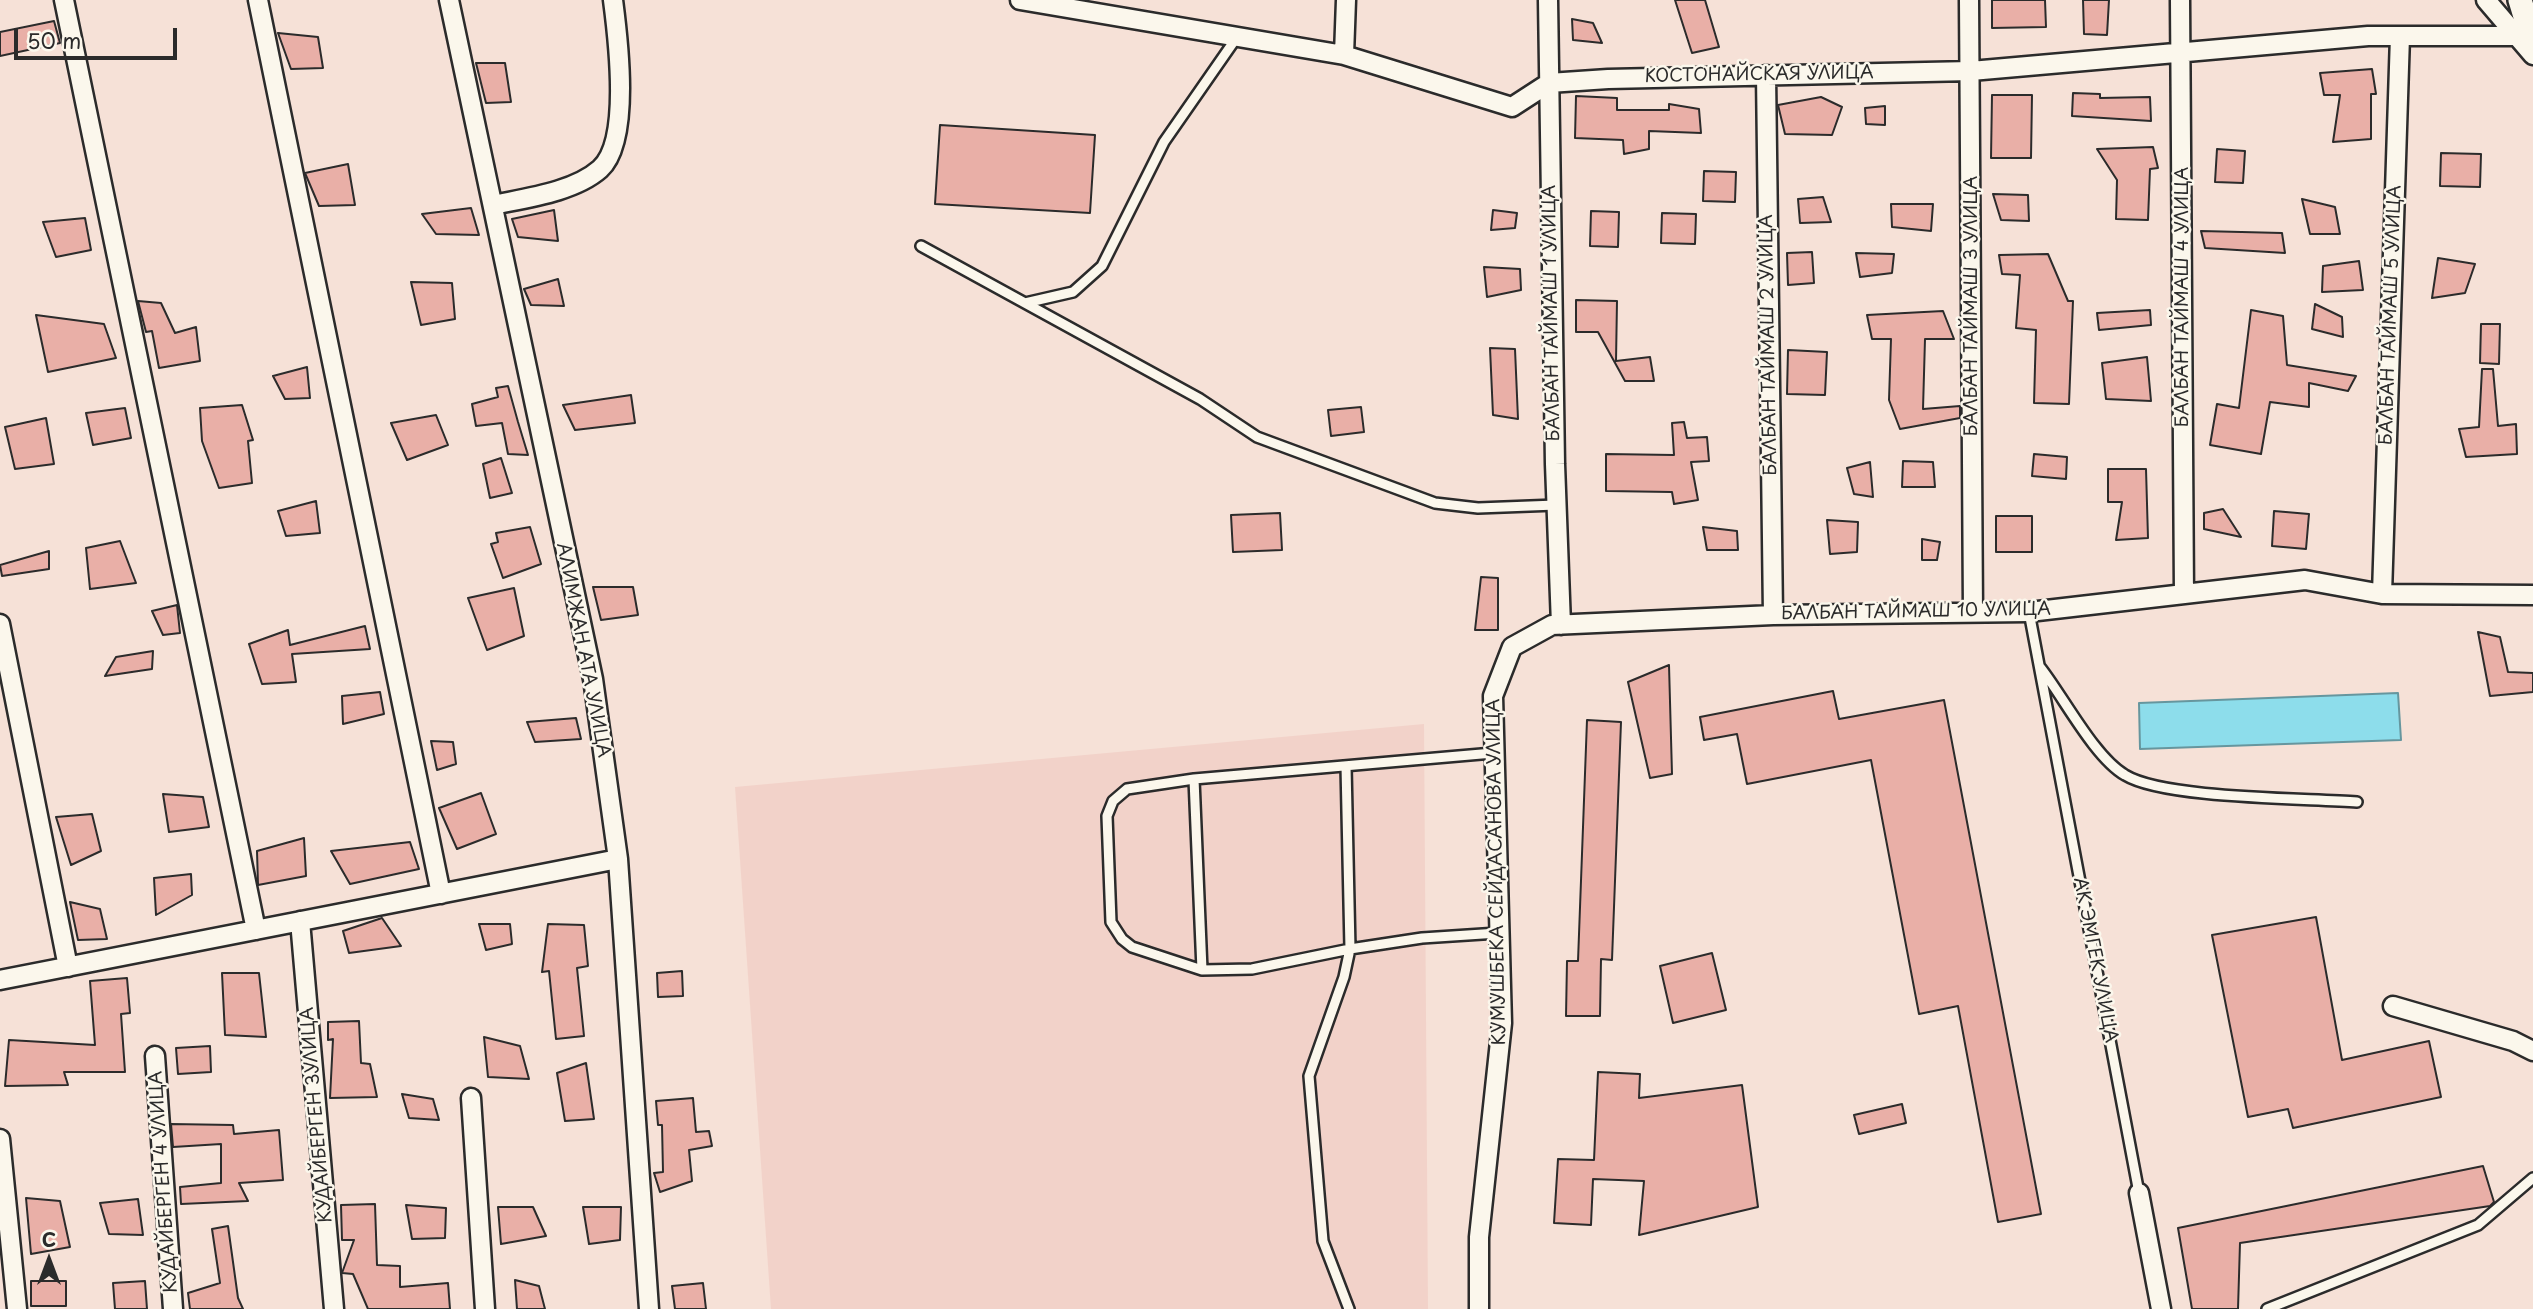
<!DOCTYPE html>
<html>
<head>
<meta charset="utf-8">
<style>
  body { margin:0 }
  #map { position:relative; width:2533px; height:1309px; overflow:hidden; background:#f6e1d7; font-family:"Playpen Sans",sans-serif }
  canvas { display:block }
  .north { position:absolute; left:14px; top:1225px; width:70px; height:70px; -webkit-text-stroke:5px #fbf7ec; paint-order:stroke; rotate:0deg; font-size:19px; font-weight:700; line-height:28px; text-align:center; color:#2b2b2b }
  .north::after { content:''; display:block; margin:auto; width:24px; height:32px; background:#2b2b2b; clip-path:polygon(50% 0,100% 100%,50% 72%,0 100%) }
  .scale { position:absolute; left:14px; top:28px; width:163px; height:32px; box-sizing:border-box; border:4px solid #2b2b2b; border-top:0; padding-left:9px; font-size:21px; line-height:24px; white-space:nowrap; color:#2b2b2b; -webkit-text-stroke:5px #fbf7ec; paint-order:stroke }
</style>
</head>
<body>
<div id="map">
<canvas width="2533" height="1309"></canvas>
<div class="north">С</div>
<div class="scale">50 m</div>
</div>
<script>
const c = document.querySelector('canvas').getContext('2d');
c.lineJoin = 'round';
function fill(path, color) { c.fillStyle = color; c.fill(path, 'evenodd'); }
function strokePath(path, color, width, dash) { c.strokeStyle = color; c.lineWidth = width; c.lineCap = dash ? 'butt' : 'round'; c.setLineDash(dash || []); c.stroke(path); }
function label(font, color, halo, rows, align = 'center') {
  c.font = font + ' "Playpen Sans",sans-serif'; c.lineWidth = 5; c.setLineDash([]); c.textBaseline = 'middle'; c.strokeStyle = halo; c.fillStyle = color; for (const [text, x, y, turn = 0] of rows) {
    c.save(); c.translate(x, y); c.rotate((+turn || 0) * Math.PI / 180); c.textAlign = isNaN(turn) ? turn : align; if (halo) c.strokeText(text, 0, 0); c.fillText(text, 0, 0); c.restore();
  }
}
fill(new Path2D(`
  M 1424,724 L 1428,1309 L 771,1309 L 735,787 Z`), '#f2d2c9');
const water = new Path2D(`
  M 2398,693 L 2401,740 L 2140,749 L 2139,703 Z`);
fill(water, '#8dddeb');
strokePath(water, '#66969e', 2);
const building = new Path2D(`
  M 1675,0 L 1705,0 L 1719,47 L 1692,53 Z
  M 1992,0 L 2045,0 L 2046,27 L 1992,28 Z
  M 2083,0 L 2109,0 L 2107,35 L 2084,34 Z
  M 1572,19 L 1593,23 L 1602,43 L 1573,40 Z
  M 54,21 L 60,43 L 0,56 L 0,32 Z
  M 278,33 L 318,37 L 323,68 L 291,69 Z
  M 476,63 L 505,63 L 511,102 L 486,103 Z
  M 2372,69 L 2376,94 L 2371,94 L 2371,139 L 2333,142 L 2340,95 L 2324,95 L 2320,73 Z
  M 2073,93 L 2100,94 L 2100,98 L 2150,97 L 2151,121 L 2072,116 Z
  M 1992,95 L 2032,95 L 2031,158 L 1991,158 Z
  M 1576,96 L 1617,98 L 1617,110 L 1669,110 L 1669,104 L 1699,109 L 1701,133 L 1649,131 L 1649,149 L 1624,154 L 1623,140 L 1575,138 Z
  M 1821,97 L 1842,107 L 1832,135 L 1785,134 L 1778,105 Z
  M 1885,106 L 1885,125 L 1866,124 L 1865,108 Z
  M 940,125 L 1095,135 L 1090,213 L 935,204 Z
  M 2153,147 L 2158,168 L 2150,169 L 2148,220 L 2116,219 L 2117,180 L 2097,149 Z
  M 2217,149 L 2245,151 L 2243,183 L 2215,182 Z
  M 2441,153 L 2481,154 L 2480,187 L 2440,186 Z
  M 348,164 L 355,205 L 319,206 L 305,173 Z
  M 1704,171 L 1736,172 L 1735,202 L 1703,201 Z
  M 1993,194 L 2028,195 L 2029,221 L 2001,220 Z
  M 1823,197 L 1831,222 L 1800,223 L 1798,199 Z
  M 2302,199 L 2335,207 L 2340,234 L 2310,234 Z
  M 1891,204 L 1933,204 L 1931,231 L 1892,227 Z
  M 471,208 L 479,235 L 436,234 L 422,214 Z
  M 554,210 L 558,241 L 518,237 L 512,219 Z
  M 1493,210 L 1517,213 L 1515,228 L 1491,230 Z
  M 1591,211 L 1619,212 L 1618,247 L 1590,246 Z
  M 1662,213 L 1696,214 L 1695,244 L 1661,243 Z
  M 85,218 L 91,250 L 56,257 L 43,222 Z
  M 2201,231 L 2282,233 L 2285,253 L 2205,248 Z
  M 1812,252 L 1814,283 L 1788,285 L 1787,253 Z
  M 1856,253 L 1894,254 L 1892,273 L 1860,277 Z
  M 2048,254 L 2068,301 L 2073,301 L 2069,404 L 2034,403 L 2036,330 L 2016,328 L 2020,275 L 2002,274 L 1999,255 Z
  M 2438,258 L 2475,264 L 2465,293 L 2432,298 Z
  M 2359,261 L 2363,290 L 2322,292 L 2323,266 Z
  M 1484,267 L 1520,269 L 1521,290 L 1487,297 Z
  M 558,279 L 564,306 L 531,305 L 524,289 Z
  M 411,282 L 452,283 L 455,319 L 421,325 Z
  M 1576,300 L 1617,301 L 1616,361 L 1650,357 L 1654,381 L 1625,381 L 1598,332 L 1576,332 Z
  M 138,301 L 161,303 L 175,333 L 196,327 L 200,361 L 159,368 L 152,331 L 146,332 Z
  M 2315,304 L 2342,317 L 2343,337 L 2312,329 Z
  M 2150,310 L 2151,325 L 2099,330 L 2097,313 Z
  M 2251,310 L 2283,316 L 2287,365 L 2356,376 L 2348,391 L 2309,383 L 2309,407 L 2270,402 L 2261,454 L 2210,445 L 2217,404 L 2239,408 Z
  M 1943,311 L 1954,339 L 1925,339 L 1923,409 L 1960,406 L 1960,418 L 1900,429 L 1889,400 L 1891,339 L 1872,339 L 1867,315 Z
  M 36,315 L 104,324 L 116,358 L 48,372 Z
  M 2481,324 L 2500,324 L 2499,364 L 2480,363 Z
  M 1490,348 L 1515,349 L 1518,419 L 1493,415 Z
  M 1788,350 L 1827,352 L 1825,395 L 1787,394 Z
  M 2147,357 L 2151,401 L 2106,399 L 2102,363 Z
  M 307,367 L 310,398 L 285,399 L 273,376 Z
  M 2482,369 L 2493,369 L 2498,426 L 2516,424 L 2517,454 L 2466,457 L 2459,429 L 2479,427 Z
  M 508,386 L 518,422 L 528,455 L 508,454 L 502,423 L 476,426 L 472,404 L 498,397 L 496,388 Z
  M 631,395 L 635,423 L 575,430 L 563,405 Z
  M 242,405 L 253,440 L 248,441 L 252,483 L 219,488 L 202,441 L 200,408 Z
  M 1361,407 L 1364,432 L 1331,436 L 1328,410 Z
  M 125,408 L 131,438 L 93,445 L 86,413 Z
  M 436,415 L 448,445 L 407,460 L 391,423 Z
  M 46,418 L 54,464 L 15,469 L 5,427 Z
  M 1684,422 L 1687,438 L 1707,437 L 1709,461 L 1691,462 L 1698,500 L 1674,504 L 1672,492 L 1606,491 L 1606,454 L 1674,455 L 1672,423 Z
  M 2034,454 L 2067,457 L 2066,479 L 2032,476 Z
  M 501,458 L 512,493 L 490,498 L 483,464 Z
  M 1903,461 L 1933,462 L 1935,487 L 1902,487 Z
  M 1870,462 L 1873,497 L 1854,494 L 1847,468 Z
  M 2108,469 L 2146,469 L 2148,538 L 2116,540 L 2122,502 L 2108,502 Z
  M 316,501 L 320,533 L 286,536 L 278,511 Z
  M 2223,509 L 2241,537 L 2204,529 L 2204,513 Z
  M 2274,511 L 2309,514 L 2306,549 L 2272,546 Z
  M 1280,513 L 1282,550 L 1233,552 L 1231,515 Z
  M 1996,516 L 2032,516 L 2032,552 L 1996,552 Z
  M 1827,520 L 1858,522 L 1857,552 L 1830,554 Z
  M 530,527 L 541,564 L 503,578 L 491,544 L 498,542 L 496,533 Z
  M 1703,527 L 1737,531 L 1738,550 L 1707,550 Z
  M 1922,539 L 1940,542 L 1937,560 L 1922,560 Z
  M 120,541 L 136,583 L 90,589 L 86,548 Z
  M 49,551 L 49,569 L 2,576 L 0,565 Z
  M 1481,577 L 1498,578 L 1498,630 L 1475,630 Z
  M 593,587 L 633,587 L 638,615 L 601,620 Z
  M 514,588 L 524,636 L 487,650 L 468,598 Z
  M 177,605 L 180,633 L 163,635 L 152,611 Z
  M 365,626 L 370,649 L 292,654 L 296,682 L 262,684 L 249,644 L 288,630 L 290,645 Z
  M 2478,632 L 2500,637 L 2508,672 L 2533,673 L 2533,692 L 2490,696 Z
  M 153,651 L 152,669 L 105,676 L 116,657 Z
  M 1669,665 L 1672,774 L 1650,778 L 1628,682 Z
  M 1833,691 L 1839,719 L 1944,700 L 2041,1214 L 1998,1222 L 1958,1006 L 1919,1014 L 1871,760 L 1747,784 L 1737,734 L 1704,740 L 1700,717 Z
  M 380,692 L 384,714 L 343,724 L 342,696 Z
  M 576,718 L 581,739 L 535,742 L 527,722 Z
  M 1587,720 L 1621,722 L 1612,960 L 1601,959 L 1600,1016 L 1566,1016 L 1567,961 L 1578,961 Z
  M 431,741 L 453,742 L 456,764 L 437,770 Z
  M 481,793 L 496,834 L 457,849 L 439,808 Z
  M 163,794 L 203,797 L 209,827 L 169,832 Z
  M 92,814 L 101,851 L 71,865 L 56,817 Z
  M 304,838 L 306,876 L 258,885 L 257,851 Z
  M 410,842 L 419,869 L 350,884 L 331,851 Z
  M 191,874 L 192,895 L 156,915 L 154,878 Z
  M 70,902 L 100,909 L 107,939 L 78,940 Z
  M 2316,917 L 2342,1060 L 2429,1041 L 2441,1097 L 2293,1128 L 2288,1109 L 2248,1117 L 2212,935 Z
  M 382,918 L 401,946 L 349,953 L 343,931 Z
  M 479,924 L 510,924 L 512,944 L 486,950 Z
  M 548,924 L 584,925 L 588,966 L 577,968 L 584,1036 L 556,1039 L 549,971 L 542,972 Z
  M 1712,953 L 1726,1010 L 1673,1023 L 1660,966 Z
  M 682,971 L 683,996 L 658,997 L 657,973 Z
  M 222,973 L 259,973 L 266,1037 L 225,1035 Z
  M 127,978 L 130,1013 L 121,1014 L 125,1072 L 64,1072 L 68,1085 L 5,1086 L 9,1040 L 95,1045 L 90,981 Z
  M 359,1021 L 361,1063 L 370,1064 L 377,1097 L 330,1098 L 333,1039 L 328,1040 L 328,1022 Z
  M 484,1037 L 520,1046 L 529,1079 L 488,1077 Z
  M 210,1046 L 211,1072 L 178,1074 L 176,1048 Z
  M 586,1063 L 594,1119 L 565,1121 L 557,1073 Z
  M 1598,1072 L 1640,1074 L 1639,1098 L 1742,1085 L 1758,1207 L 1639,1235 L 1644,1181 L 1593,1179 L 1591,1225 L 1554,1223 L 1558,1159 L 1594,1160 Z
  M 402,1094 L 433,1099 L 439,1120 L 409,1118 Z
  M 693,1098 L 696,1132 L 709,1131 L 712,1146 L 689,1150 L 692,1181 L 660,1192 L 654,1173 L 663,1172 L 662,1125 L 658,1125 L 656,1101 Z
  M 1902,1104 L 1906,1123 L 1859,1134 L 1854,1115 Z
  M 171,1124 L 233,1125 L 234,1134 L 279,1130 L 283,1180 L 239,1183 L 248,1201 L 181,1204 L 180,1187 L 221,1183 L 221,1144 L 173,1147 Z
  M 2483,1166 L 2494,1202 L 2490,1206 L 2240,1243 L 2238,1309 L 2192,1309 L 2178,1228 Z
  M 26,1198 L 60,1201 L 70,1247 L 31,1254 Z
  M 138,1199 L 143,1235 L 109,1234 L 100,1203 Z
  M 375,1204 L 377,1265 L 400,1266 L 400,1287 L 448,1283 L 450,1309 L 368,1309 L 353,1274 L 342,1273 L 354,1240 L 342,1240 L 341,1205 Z
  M 406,1205 L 446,1208 L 445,1238 L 412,1239 Z
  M 498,1207 L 533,1207 L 546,1236 L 501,1244 Z
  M 583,1207 L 621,1207 L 620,1240 L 589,1244 Z
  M 228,1226 L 238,1298 L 243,1309 L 190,1309 L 188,1293 L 220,1283 L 212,1229 Z
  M 515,1280 L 539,1286 L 545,1309 L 517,1309 Z
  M 31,1281 L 66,1281 L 66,1306 L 31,1306 Z
  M 145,1281 L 147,1309 L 115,1309 L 113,1283 Z
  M 703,1283 L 706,1309 L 675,1309 L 672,1286 Z`);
fill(building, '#e9afa7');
strokePath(building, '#2b2b2b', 2);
const service = new Path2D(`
  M 921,246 L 1200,399 L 1257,437 L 1435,503 L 1478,508 L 1556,505
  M 1025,303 L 1073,292 L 1102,266 L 1164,142 L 1237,37
  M 2029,612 L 2139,1193
  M 2040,667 C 2063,696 2094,757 2125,775 C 2164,799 2305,798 2357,802
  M 1346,766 L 1350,949 L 1252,969 L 1202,970 L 1132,947 L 1122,939 L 1111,922 L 1107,816 L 1113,801 L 1127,789 L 1194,779 L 1493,753
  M 1194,779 L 1202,970
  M 1349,1309 L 1323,1241 L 1309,1076 L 1344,977 L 1350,949 L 1422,938 L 1498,933
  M 2267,1309 L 2478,1225 L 2533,1178`);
const minor = new Path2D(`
  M 64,0 L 256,930
  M 258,0 L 441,894
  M 449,0 L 593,679 L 618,859 L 649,1309
  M 1020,0 L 1344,55 L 1512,107 L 1549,83 L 1608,79 L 1971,71 L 2368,36 L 2515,36
  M 1548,0 L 1555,464 L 1561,625
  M 1969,0 L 1973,612
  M 2180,0 L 2184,594
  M 2486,0 L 2533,55
  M 1344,55 L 1346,0
  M 1766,75 L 1773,615
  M 493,205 C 526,198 574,192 600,169 C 631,141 618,38 613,0
  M 2382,594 L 2400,36
  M 0,624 L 68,967
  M 300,921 L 334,1309
  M 0,980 L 618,859
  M 2393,1006 L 2513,1041 L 2533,1051
  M 155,1056 L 173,1309
  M 471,1098 L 485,1309
  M 0,1139 L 17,1309
  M 2139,1193 L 2161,1309
  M 1479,1309 L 1479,1237 L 1502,1023 L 1493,696 L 1512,647 L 1552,625 L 1773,615 L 2029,612 L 2305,580 L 2382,594 L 2533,595`);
const tertiary = new Path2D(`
  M 2520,0 L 2533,43`);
strokePath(service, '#2b2b2b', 14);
strokePath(minor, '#2b2b2b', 23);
strokePath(tertiary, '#2b2b2b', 28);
strokePath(service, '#fbf7ec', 9);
strokePath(minor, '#fbf7ec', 18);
strokePath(tertiary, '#fbf7ec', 23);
label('18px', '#2b2b2b', '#fbf7ec', [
  ["КОСТОНАЙСКАЯ УЛИЦА",1759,75,-1],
  ["БАЛБАН ТАЙМАШ 4 УЛИЦА",2183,297,-90],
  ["БАЛБАН ТАЙМАШ 3 УЛИЦА",1972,306,-90],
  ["БАЛБАН ТАЙМАШ 1 УЛИЦА",1552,313,-91],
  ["БАЛБАН ТАЙМАШ 5 УЛИЦА",2391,315,-88],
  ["БАЛБАН ТАЙМАШ 2 УЛИЦА",1769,345,-91],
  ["БАЛБАН ТАЙМАШ 10 УЛИЦА",1916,612,-1],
  ["АЛИМЖАН АТА УЛИЦА",583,650,79],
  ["КУМУШБЕКА СЕЙДАСАНОВА УЛИЦА",1497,872,-91],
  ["АК ЭМГЕК УЛИЦА",2095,960,79],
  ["КУДАЙБЕРГЕН 3УЛИЦА",317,1115,-95],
  ["КУДАЙБЕРГЕН 4 УЛИЦА",164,1182,-94]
]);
</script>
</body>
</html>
